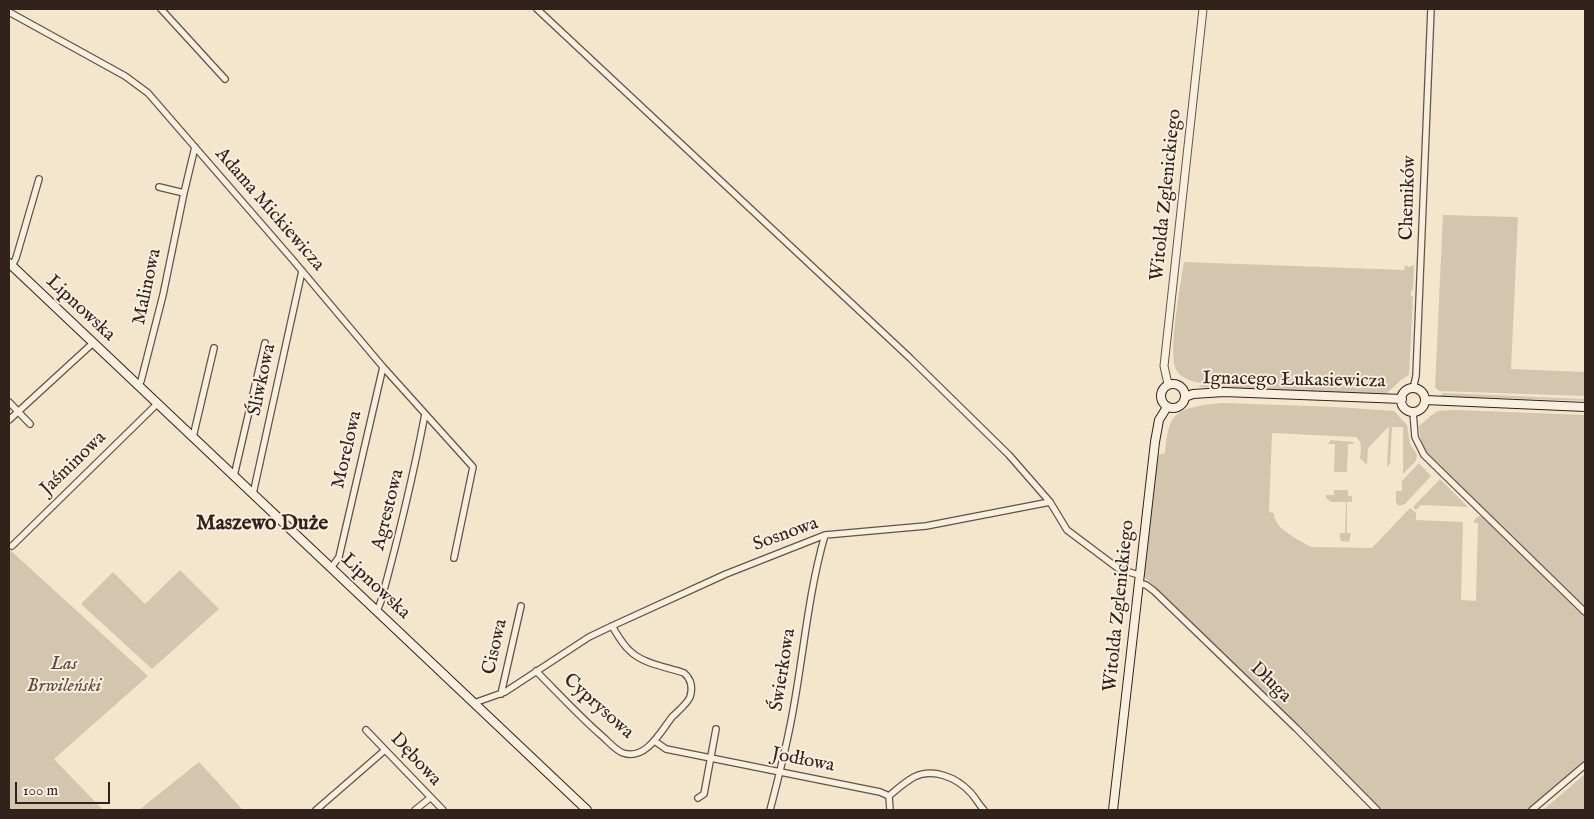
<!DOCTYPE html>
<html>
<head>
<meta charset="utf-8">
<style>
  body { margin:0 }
  #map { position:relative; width:1594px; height:819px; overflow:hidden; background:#f4e6cc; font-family:"IM FELL English",serif }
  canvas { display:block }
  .frame { position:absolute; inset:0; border:10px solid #32221c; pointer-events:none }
  .scale { position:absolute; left:15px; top:782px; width:95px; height:22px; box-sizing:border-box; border:2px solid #32221c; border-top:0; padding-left:6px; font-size:15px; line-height:18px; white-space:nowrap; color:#32221c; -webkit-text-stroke:4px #f8efde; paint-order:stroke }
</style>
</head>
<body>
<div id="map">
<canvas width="1594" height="819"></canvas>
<div class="frame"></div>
<div class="scale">100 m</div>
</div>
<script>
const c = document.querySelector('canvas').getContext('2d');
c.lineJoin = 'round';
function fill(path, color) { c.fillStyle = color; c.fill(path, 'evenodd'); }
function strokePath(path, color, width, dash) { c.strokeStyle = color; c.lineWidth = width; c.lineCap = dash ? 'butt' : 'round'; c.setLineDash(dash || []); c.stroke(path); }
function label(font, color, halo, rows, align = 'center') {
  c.font = font + ' "IM FELL English",serif'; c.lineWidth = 4; c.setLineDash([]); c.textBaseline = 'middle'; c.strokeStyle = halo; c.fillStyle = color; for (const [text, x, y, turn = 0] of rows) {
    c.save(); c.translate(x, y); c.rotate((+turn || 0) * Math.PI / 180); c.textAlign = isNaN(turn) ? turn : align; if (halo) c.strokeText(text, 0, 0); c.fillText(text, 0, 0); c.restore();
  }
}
fill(new Path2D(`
  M 1443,215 L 1518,217 L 1511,369 L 1585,372 L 1585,396 L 1439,391 L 1435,387 Z
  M 1184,262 L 1404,270 L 1405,265 L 1409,267 L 1414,265 L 1413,290 L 1411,291 L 1411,296 L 1413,296 L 1409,375 L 1401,380 L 1387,393 L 1364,394 L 1199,387 L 1199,386 L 1209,384 C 1199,383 1184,381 1177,371 C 1167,356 1181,282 1184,262 Z
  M 1443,393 L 1585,399 L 1585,401 L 1440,396 Z
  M 1224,403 L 1336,407 L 1394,411 L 1407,425 L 1410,444 L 1417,455 L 1416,461 L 1403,474 L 1403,427 L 1392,427 L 1390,464 L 1387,467 L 1389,426 L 1368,448 L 1367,465 L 1360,458 C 1361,450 1363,442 1356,437 L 1272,433 L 1269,512 L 1274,513 C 1274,529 1295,537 1307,545 L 1312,547 L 1372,548 L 1410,508 L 1416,513 L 1416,520 L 1463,522 L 1461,600 L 1476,601 L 1478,523 L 1474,523 L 1474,520 L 1479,516 L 1486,519 L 1585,615 L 1585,761 L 1527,810 L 1381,810 L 1153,585 L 1145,578 L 1143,572 L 1158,455 L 1165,453 C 1166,443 1167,431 1171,422 C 1178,406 1209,404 1224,403 Z
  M 1455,410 L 1585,415 L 1585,608 L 1429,455 C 1422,445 1420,438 1419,426 L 1430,417 L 1428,415 L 1431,416 L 1438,411 Z
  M 1331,440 L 1353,442 L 1354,444 L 1348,444 L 1347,472 L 1334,472 L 1335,444 L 1328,444 Z
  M 1419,463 L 1431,476 L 1405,504 L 1399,506 L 1396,503 L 1396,491 L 1402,491 L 1402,481 Z
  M 1440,479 L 1468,507 L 1421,505 L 1416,510 L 1413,507 Z
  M 1334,490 L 1348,490 L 1348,496 L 1352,496 L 1352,502 L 1347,502 L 1347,533 L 1351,533 L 1349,542 L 1341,541 L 1340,539 L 1340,533 L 1345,533 L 1346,502 L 1331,502 L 1326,498 L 1326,495 L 1334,495 Z
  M 9,549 L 148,676 L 54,759 L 103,810 L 9,810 Z
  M 180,570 L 219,609 L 152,669 L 81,604 L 113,572 L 145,604 Z
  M 199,762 L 243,810 L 139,810 Z
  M 1585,774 L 1585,810 L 1543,810 Z`), '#d3c5ae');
const minor = new Path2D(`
  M 161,9 L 225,79
  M 537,9 L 910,358 L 1009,455 L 1050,502 L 1067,530 L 1119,569 L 1139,575
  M 9,12 L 125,76 L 148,93 L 292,259 L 383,367 L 473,467 L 454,558
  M 159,187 L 184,193
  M 12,266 L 16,258 L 39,179
  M 138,385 L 141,381 L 163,295 L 184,193 L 195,147
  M 1413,389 L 1416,376 L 1431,9
  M 9,402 L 30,424
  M 1413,412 L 1415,437 L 1424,455 L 1585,612
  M 9,420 L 93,343
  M 193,437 L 214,348
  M 234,476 L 265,343
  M 253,494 L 302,271
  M 12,546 L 157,404
  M 331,568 L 339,557 L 383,367
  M 1138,583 L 1146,585 L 1154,591 L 1296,728 L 1377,810
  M 377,611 L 381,601 C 398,539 413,477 425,414
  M 536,671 C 558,693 579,716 602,736 C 609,742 615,750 623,753 C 646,761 661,731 672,717 C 678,711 687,704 690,697 C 693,687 691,679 684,673 C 667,667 643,664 630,651 C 622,644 617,634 612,626
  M 501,694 L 521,606
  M 474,703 L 505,692 L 589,637 L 612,626 L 726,574 L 825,535 L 926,526 L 1050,502
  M 366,730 L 443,810
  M 656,742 L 666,749 L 880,792 L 889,796
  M 889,796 C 897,789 905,782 914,777 C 933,768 956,777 970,792 C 975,797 979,805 984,810
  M 889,796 L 890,810
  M 698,798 L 704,794 L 716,729
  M 316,810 L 385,750
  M 415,810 L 430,798
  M 770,810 C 779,776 788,741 794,705 C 804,649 809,590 825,535
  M 1532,810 L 1585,765`);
const tertiary = new Path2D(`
  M 1168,384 L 1164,366 L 1203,9`);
const secondary = new Path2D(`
  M 9,263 L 587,810
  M1161 396a12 12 0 1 1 24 0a12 12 0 1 1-24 0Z
  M1401 400a12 12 0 1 1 24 0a12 12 0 1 1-24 0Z
  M 1185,397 L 1193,394 L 1224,392 L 1402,399
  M 1425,400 L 1585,407
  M 1113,810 L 1155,442 L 1159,420 L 1167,407`);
strokePath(minor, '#625348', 8);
strokePath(tertiary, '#625348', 9);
strokePath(secondary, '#32221c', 10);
strokePath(minor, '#f8efde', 5.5);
strokePath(tertiary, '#f8efde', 7);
strokePath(secondary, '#f8efde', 8);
label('19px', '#32221c', '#f8efde', [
  ["Witolda Zglenickiego",1167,195,-84],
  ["Chemików",1409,198,-88],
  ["Adama Mickiewicza",269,210,49],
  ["Malinowa",148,287,-78],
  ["Lipnowska",80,309,43],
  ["Śliwkowa",263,380,-78],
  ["Ignacego Łukasiewicza",1294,381,1],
  ["Morelowa",348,450,-77],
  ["Jaśminowa",74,464,-44],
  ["Agrestowa",389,510,-76],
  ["Sosnowa",786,535,-20],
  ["Lipnowska",375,587,43],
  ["Witolda Zglenickiego",1120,606,-84],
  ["Cisowa",496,647,-77],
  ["Świerkowa",784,670,-81],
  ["Długa",1270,683,44],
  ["Cyprysowa",598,707,42],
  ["Dębowa",415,760,47],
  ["Jodłowa",803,761,11]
]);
label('italic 19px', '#5a4b40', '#f8efde', [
  ["Las",64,665],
  ["Brwileński",64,687]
]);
label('bold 21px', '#32221c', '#f8efde', [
  ["Maszewo Duże",262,525]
]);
</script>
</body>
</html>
